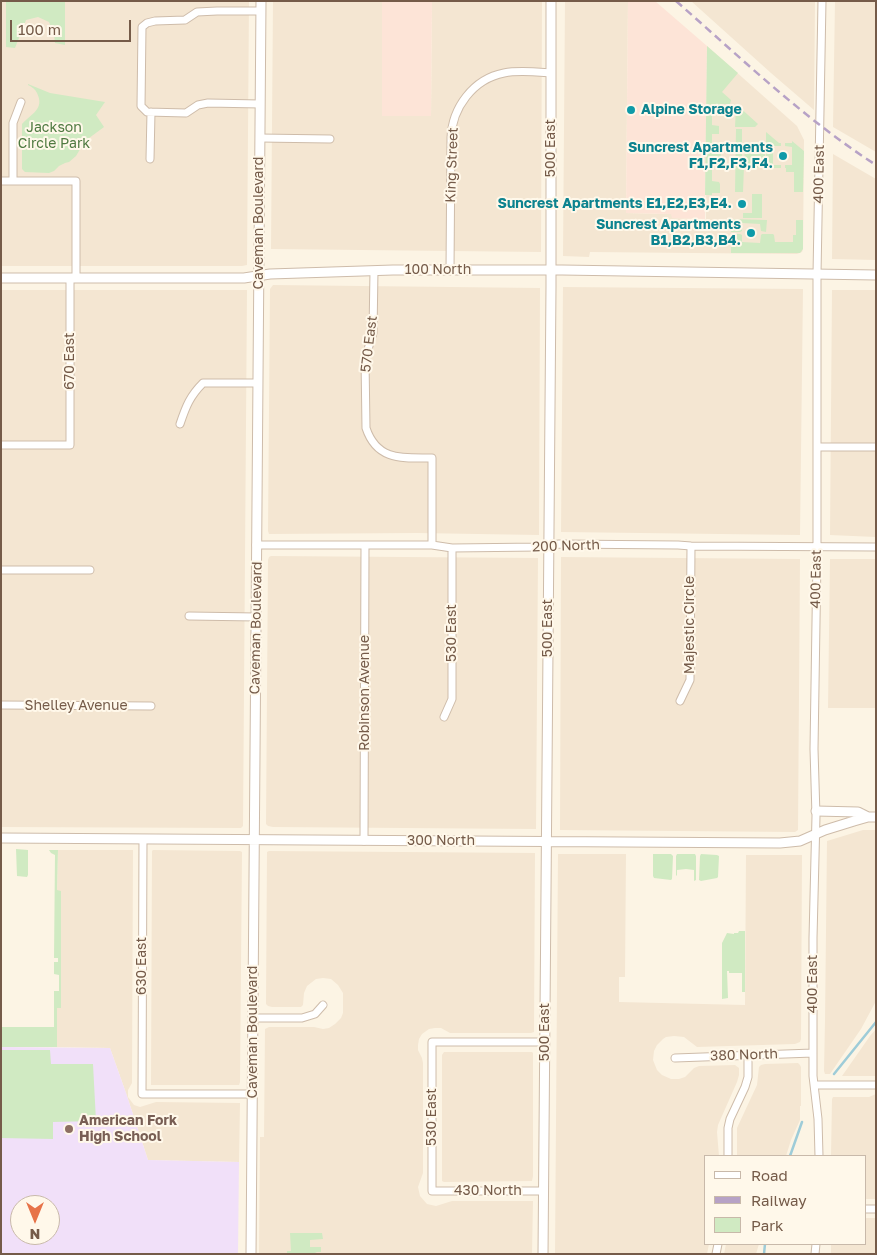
<!DOCTYPE html>
<html>
<head>
<meta charset="utf-8">
<style>
  body { margin:0 }
  #map { position:relative; width:877px; height:1255px; overflow:hidden; background:#fcf4e4; font-family:"Golos Text",sans-serif }
  canvas { display:block }
  .frame { position:absolute; inset:0; border:2px solid #755b49; pointer-events:none }
  .legend { position:absolute; left:704px; top:1155px; width:162px; height:90px; box-sizing:border-box; background:#fff8ea; border:1px solid #c8b9aa; margin:0; padding:6px 9px; list-style:none; font-size:15px; color:#755b49 }
  .legend li { display:flex; align-items:center; gap:10px; height:25px }
  .legend b { width:25px; border:1px solid #c8b9aa }
  .north { position:absolute; left:10px; top:1195px; width:50px; height:50px; box-sizing:border-box; background:#fff8ea; border:1px solid #c8b9aa; border-radius:50%; rotate:180deg; font-size:14px; font-weight:700; line-height:20px; text-align:center; color:#755b49 }
  .north::after { content:''; display:block; margin:auto; width:18px; height:22px; background:#e77348; clip-path:polygon(50% 0,100% 100%,50% 72%,0 100%) }
  .scale { position:absolute; left:10px; top:20px; width:121px; height:22px; box-sizing:border-box; border:2px solid #755b49; border-top:0; padding-left:6px; font-size:15px; line-height:18px; white-space:nowrap; color:#755b49; -webkit-text-stroke:4px #fff8ea; paint-order:stroke }
</style>
</head>
<body>
<div id="map">
<canvas width="877" height="1255"></canvas>
<div class="frame"></div>
<ul class="legend">
<li><b style="height:6px;background:#fff"></b>Road</li>
<li><b style="height:6px;background:#b7a2c6"></b>Railway</li>
<li><b style="height:14px;background:#d0eac2"></b>Park</li>
</ul>
<div class="north">N</div>
<div class="scale">100 m</div>
</div>
<script>
const c = document.querySelector('canvas').getContext('2d');
c.lineJoin = 'round';
function fill(path, color) { c.fillStyle = color; c.fill(path, 'evenodd'); }
function strokePath(path, color, width, dash) { c.strokeStyle = color; c.lineWidth = width; c.lineCap = dash ? 'butt' : 'round'; c.setLineDash(dash || []); c.stroke(path); }
function label(font, color, halo, rows, align = 'center') {
  c.font = font + ' "Golos Text",sans-serif'; c.lineWidth = 4; c.setLineDash([]); c.textBaseline = 'middle'; c.strokeStyle = halo; c.fillStyle = color; for (const [text, x, y, turn = 0] of rows) {
    c.save(); c.translate(x, y); c.rotate((+turn || 0) * Math.PI / 180); c.textAlign = isNaN(turn) ? turn : align; if (halo) c.strokeText(text, 0, 0); c.fillText(text, 0, 0); c.restore();
  }
}
fill(new Path2D(`
  M 1,1 L 249,1 L 247,265 L 242,266 L 1,266 Z
  M 273,1 L 382,1 L 382,116 L 431,116 L 432,1 L 542,1 L 541,252 L 271,249 Z
  M 565,1 L 628,1 L 626,213 L 672,214 L 672,218 L 706,219 L 707,46 L 797,126 L 804,140 L 803,249 L 802,252 L 797,254 L 590,252 L 589,257 L 563,256 Z
  M 691,1 L 815,1 L 814,110 L 771,73 Z
  M 835,1 L 876,1 L 876,152 L 833,127 Z
  M 833,154 L 876,179 L 876,260 L 832,259 Z
  M 273,285 L 540,288 L 539,535 L 417,533 L 269,534 L 268,531 L 270,289 Z
  M 563,287 L 803,289 L 800,535 L 561,532 Z
  M 1,290 L 247,290 L 243,826 L 241,828 L 1,827 Z
  M 832,290 L 876,290 L 876,537 L 830,535 Z
  M 271,556 L 538,558 L 536,829 L 273,827 L 268,826 L 266,824 L 268,560 L 269,557 Z
  M 561,557 L 800,559 L 798,830 L 795,832 L 560,830 Z
  M 830,559 L 876,559 L 876,708 L 828,708 Z
  M 863,830 L 876,830 L 876,1001 L 861,1029 L 830,1074 L 825,1074 L 824,1071 L 825,1021 L 827,841 Z
  M 58,850 L 133,850 L 132,1083 L 128,1090 L 128,1097 L 134,1105 L 140,1107 L 156,1102 L 240,1103 L 239,1162 L 148,1160 L 126,1093 L 110,1048 L 57,1047 L 57,1008 L 61,1008 L 61,891 L 57,891 Z
  M 153,850 L 240,851 L 242,852 L 240,1082 L 239,1085 L 151,1085 L 152,851 Z
  M 269,851 L 535,853 L 534,1032 L 531,1033 L 450,1033 L 441,1028 L 435,1028 L 429,1029 L 422,1034 L 419,1039 L 418,1045 L 418,1050 L 422,1058 L 423,1063 L 423,1173 L 418,1187 L 420,1196 L 427,1204 L 436,1206 L 452,1201 L 533,1201 L 532,1254 L 259,1254 L 260,1137 L 264,1137 L 265,1029 L 269,1027 L 314,1027 L 323,1029 L 329,1028 L 335,1024 L 341,1018 L 343,1013 L 343,993 L 338,985 L 331,979 L 323,978 L 316,979 L 307,986 L 304,993 L 303,1005 L 301,1007 L 272,1007 L 268,1006 L 266,1004 L 267,852 Z
  M 558,854 L 626,854 L 625,977 L 619,977 L 619,1002 L 745,1005 L 746,855 L 802,855 L 801,1039 L 800,1042 L 795,1044 L 697,1047 L 684,1037 L 674,1036 L 666,1037 L 663,1039 L 657,1045 L 654,1051 L 653,1060 L 657,1070 L 662,1075 L 671,1079 L 679,1079 L 685,1077 L 694,1068 L 699,1066 L 735,1065 L 739,1068 L 739,1075 L 737,1082 L 718,1125 L 717,1132 L 719,1156 L 706,1156 L 706,1244 L 709,1244 L 707,1254 L 555,1254 Z
  M 876,1029 L 876,1076 L 842,1076 L 870,1036 Z
  M 444,1052 L 532,1052 L 533,1053 L 533,1176 L 532,1181 L 444,1182 L 442,1181 L 442,1055 Z
  M 765,1064 L 798,1063 L 800,1065 L 801,1067 L 801,1106 L 800,1106 L 800,1120 L 791,1140 L 786,1156 L 737,1156 L 737,1128 L 757,1085 L 759,1067 L 761,1065 Z
  M 876,1094 L 876,1199 L 866,1199 L 866,1156 L 831,1156 L 832,1099 L 833,1097 L 869,1097 Z
  M 866,1218 L 876,1218 L 876,1254 L 831,1254 L 831,1244 L 866,1244 Z
  M 726,1244 L 759,1244 L 756,1254 L 724,1254 Z`), '#f4e6d2');
fill(new Path2D(`
  M 382,1 L 432,1 L 431,116 L 382,116 Z
  M 628,1 L 655,1 L 707,46 L 705,219 L 672,218 L 671,214 L 626,213 Z`), '#fde4d7');
fill(new Path2D(`
  M 1,1047 L 110,1048 L 126,1093 L 148,1160 L 239,1162 L 238,1254 L 1,1254 ZM 20,1205 L 50,1205 L 50,1235 L 20,1235 Z`), '#f1e0f9');
fill(new Path2D(`
  M 6,1 L 65,1 L 65,45 L 55,43 L 54,34 L 49,22 L 38,17 L 26,20 L 15,48 L 6,47 Z
  M 707,46 L 738,73 L 722,92 L 731,100 L 730,104 L 720,104 L 719,107 L 712,108 L 712,125 L 719,126 L 719,134 L 712,134 L 712,152 L 721,152 L 720,164 L 712,164 L 712,181 L 719,182 L 720,184 L 720,193 L 712,193 L 712,195 L 705,195 Z
  M 28,84 L 50,93 L 105,102 L 96,115 L 104,127 L 85,141 L 76,156 L 69,162 L 65,163 L 59,166 L 54,171 L 49,173 L 25,172 L 22,169 L 22,124 C 31,114 45,109 37,93 C 35,89 32,87 28,85 Z
  M 737,105 L 758,124 L 755,127 L 735,127 L 736,107 Z
  M 736,129 L 742,129 L 742,155 L 744,167 L 743,192 L 735,192 Z
  M 766,132 L 779,143 L 781,143 L 781,146 L 773,146 L 773,165 L 781,165 L 781,168 L 766,168 Z
  M 792,141 L 804,151 L 803,192 L 794,192 L 794,172 L 786,172 L 786,168 L 785,168 L 785,165 L 792,165 L 792,147 L 785,146 L 785,143 L 792,143 Z
  M 744,151 L 765,151 L 765,168 L 746,167 Z
  M 752,194 L 762,194 L 762,218 L 743,218 L 743,213 L 752,213 Z
  M 731,219 L 767,220 L 766,232 L 761,231 L 760,224 L 742,223 L 742,231 L 740,232 L 731,232 Z
  M 796,220 L 803,220 L 803,249 L 800,253 L 731,253 L 731,234 L 740,234 L 742,235 L 742,242 L 760,243 L 761,235 L 762,234 L 773,234 L 774,235 L 775,242 L 793,242 L 793,235 L 796,235 Z
  M 16,849 L 28,850 L 28,875 L 27,877 L 17,876 Z
  M 49,850 L 58,850 L 57,890 L 61,891 L 61,1008 L 57,1008 L 57,1047 L 1,1047 L 1,1027 L 54,1027 L 54,991 L 59,991 L 59,975 L 54,974 L 54,962 L 58,962 L 58,958 L 54,958 L 55,855 L 51,853 Z
  M 653,854 L 671,854 L 673,856 L 672,879 L 671,880 L 654,878 L 653,876 Z
  M 677,854 L 695,854 L 696,856 L 696,880 L 694,881 L 694,870 L 686,869 L 677,870 L 677,876 L 676,875 L 676,856 Z
  M 701,854 L 717,855 L 719,856 L 718,877 L 717,878 L 701,881 L 699,880 L 700,856 Z
  M 739,931 L 745,931 L 745,992 L 742,992 L 742,973 L 729,973 L 729,971 L 727,971 L 728,998 L 722,999 L 722,943 L 727,933 L 734,934 L 734,933 L 738,933 Z
  M 1,1050 L 50,1050 L 51,1064 L 93,1064 L 96,1121 L 53,1122 L 53,1139 L 1,1138 Z
  M 290,1233 L 322,1233 L 323,1239 L 310,1240 L 310,1247 L 321,1247 L 321,1252 L 317,1252 L 313,1254 L 287,1254 L 287,1251 L 291,1251 Z`), '#d0eac2');
strokePath(new Path2D(`
  M 834,1074 L 876,1022
  M 790,1156 L 802,1122
  M 764,1254 L 765,1244`), '#9eccd8', 2.5);
const minor = new Path2D(`
  M 260,104 L 208,103 L 198,105 L 186,113 L 147,112 L 141,106 L 142,27 L 147,23 L 155,21 L 185,20 L 197,12 L 217,11 L 261,11
  M 260,138 L 330,139
  M 150,159 L 151,112
  M 1,181 L 76,181 L 76,278
  M 13,181 L 13,123 L 21,102
  M 450,270 L 451,138 C 452,108 473,79 504,73 C 519,70 536,72 551,73
  M 374,271 L 373,333 L 365,359 L 366,428 C 377,461 402,458 432,458 L 432,545
  M 180,424 C 186,406 190,396 203,383 L 258,383
  M 1,445 L 70,445 L 70,278
  M 817,447 L 876,447
  M 256,545 L 432,545 L 452,548 L 539,547 L 559,544 L 678,545 L 691,546 L 876,547
  M 1,570 L 90,570
  M 189,616 L 256,617
  M 680,701 L 690,680 L 691,546
  M 1,705 L 151,706
  M 444,717 L 452,699 L 452,548
  M 143,839 L 142,1094 L 252,1094
  M 364,841 L 365,545
  M 253,1018 L 302,1018 L 315,1014 L 323,1005
  M 675,1058 L 813,1053
  M 814,1085 L 876,1085
  M 728,1156 L 728,1128 L 730,1119 L 745,1087 L 748,1077 L 748,1055
  M 819,1156 L 818,1119 L 813,1076 L 813,938 L 816,816 L 814,749 L 817,558 L 817,274 L 822,1
  M 544,1191 L 432,1191 L 432,1042 L 545,1042
  M 866,1209 L 876,1209
  M 716,1254 L 718,1244
  M 815,1254 L 816,1244`);
const tertiary = new Path2D(`
  M 1,278 L 244,278 L 270,274 L 393,270 L 562,270 L 876,275
  M 816,811 L 858,812 L 868,817
  M 1,838 L 780,843 L 800,841 L 825,830 L 854,821 L 868,817 L 876,817
  M 251,1254 L 261,1
  M 543,1254 L 551,286 L 551,1`);
strokePath(minor, '#cebcaa', 9);
strokePath(tertiary, '#cebcaa', 11);
strokePath(minor, '#fff', 7);
strokePath(tertiary, '#fff', 9);
strokePath(new Path2D(`
  M 676,1 C 741,58 803,118 876,165`), '#b7a2c6', 2.5, [8, 5]);
for (const [x, y, r, color] of [
  [631,110,5,"#0f9aa8"],
  [783,156,5,"#0f9aa8"],
  [742,204,5,"#0f9aa8"],
  [751,233,5,"#0f9aa8"],
  [69,1129,5,"#8d6e63"]
]) { const dot = new Path2D(); dot.arc(x, y, r, 0, 2 * Math.PI); c.fillStyle = color; c.fill(dot); strokePath(dot, '#fff8ea', 2); }
label('bold 14px', '#0d838f', '#fff8ea', [
  ["Alpine Storage",641,110,"left"],
  ["Suncrest Apartments",773,148],
  ["F1,F2,F3,F4.",773,164],
  ["Suncrest Apartments E1,E2,E3,E4.",732,204],
  ["Suncrest Apartments",741,225],
  ["B1,B2,B3,B4.",741,241]
], 'right');
label('14px', '#4f7a41', '#fff8ea', [
  ["Jackson",54,128],
  ["Circle Park",54,144]
]);
label('14px', '#755b49', '#fff8ea', [
  ["500 East",551,148,-90],
  ["King Street",452,165,-88],
  ["400 East",819,174,-89],
  ["Caveman Boulevard",259,223,-90],
  ["100 North",438,270],
  ["570 East",369,344,-83],
  ["670 East",70,361,-90],
  ["200 North",566,546,-2],
  ["400 East",816,579,-89],
  ["Majestic Circle",690,625,-90],
  ["Caveman Boulevard",256,628,-89],
  ["500 East",548,628,-90],
  ["530 East",452,633,-90],
  ["Robinson Avenue",365,693,-90],
  ["Shelley Avenue",76,706],
  ["300 North",441,841],
  ["630 East",142,966,-90],
  ["400 East",813,984,-90],
  ["Caveman Boulevard",253,1032,-90],
  ["500 East",545,1032,-90],
  ["380 North",744,1055,-2],
  ["530 East",432,1117,-90],
  ["430 North",488,1191]
]);
label('bold 14px', '#785e54', '#fff8ea', [
  ["American Fork",79,1121],
  ["High School",79,1137]
], 'left');
</script>
</body>
</html>
